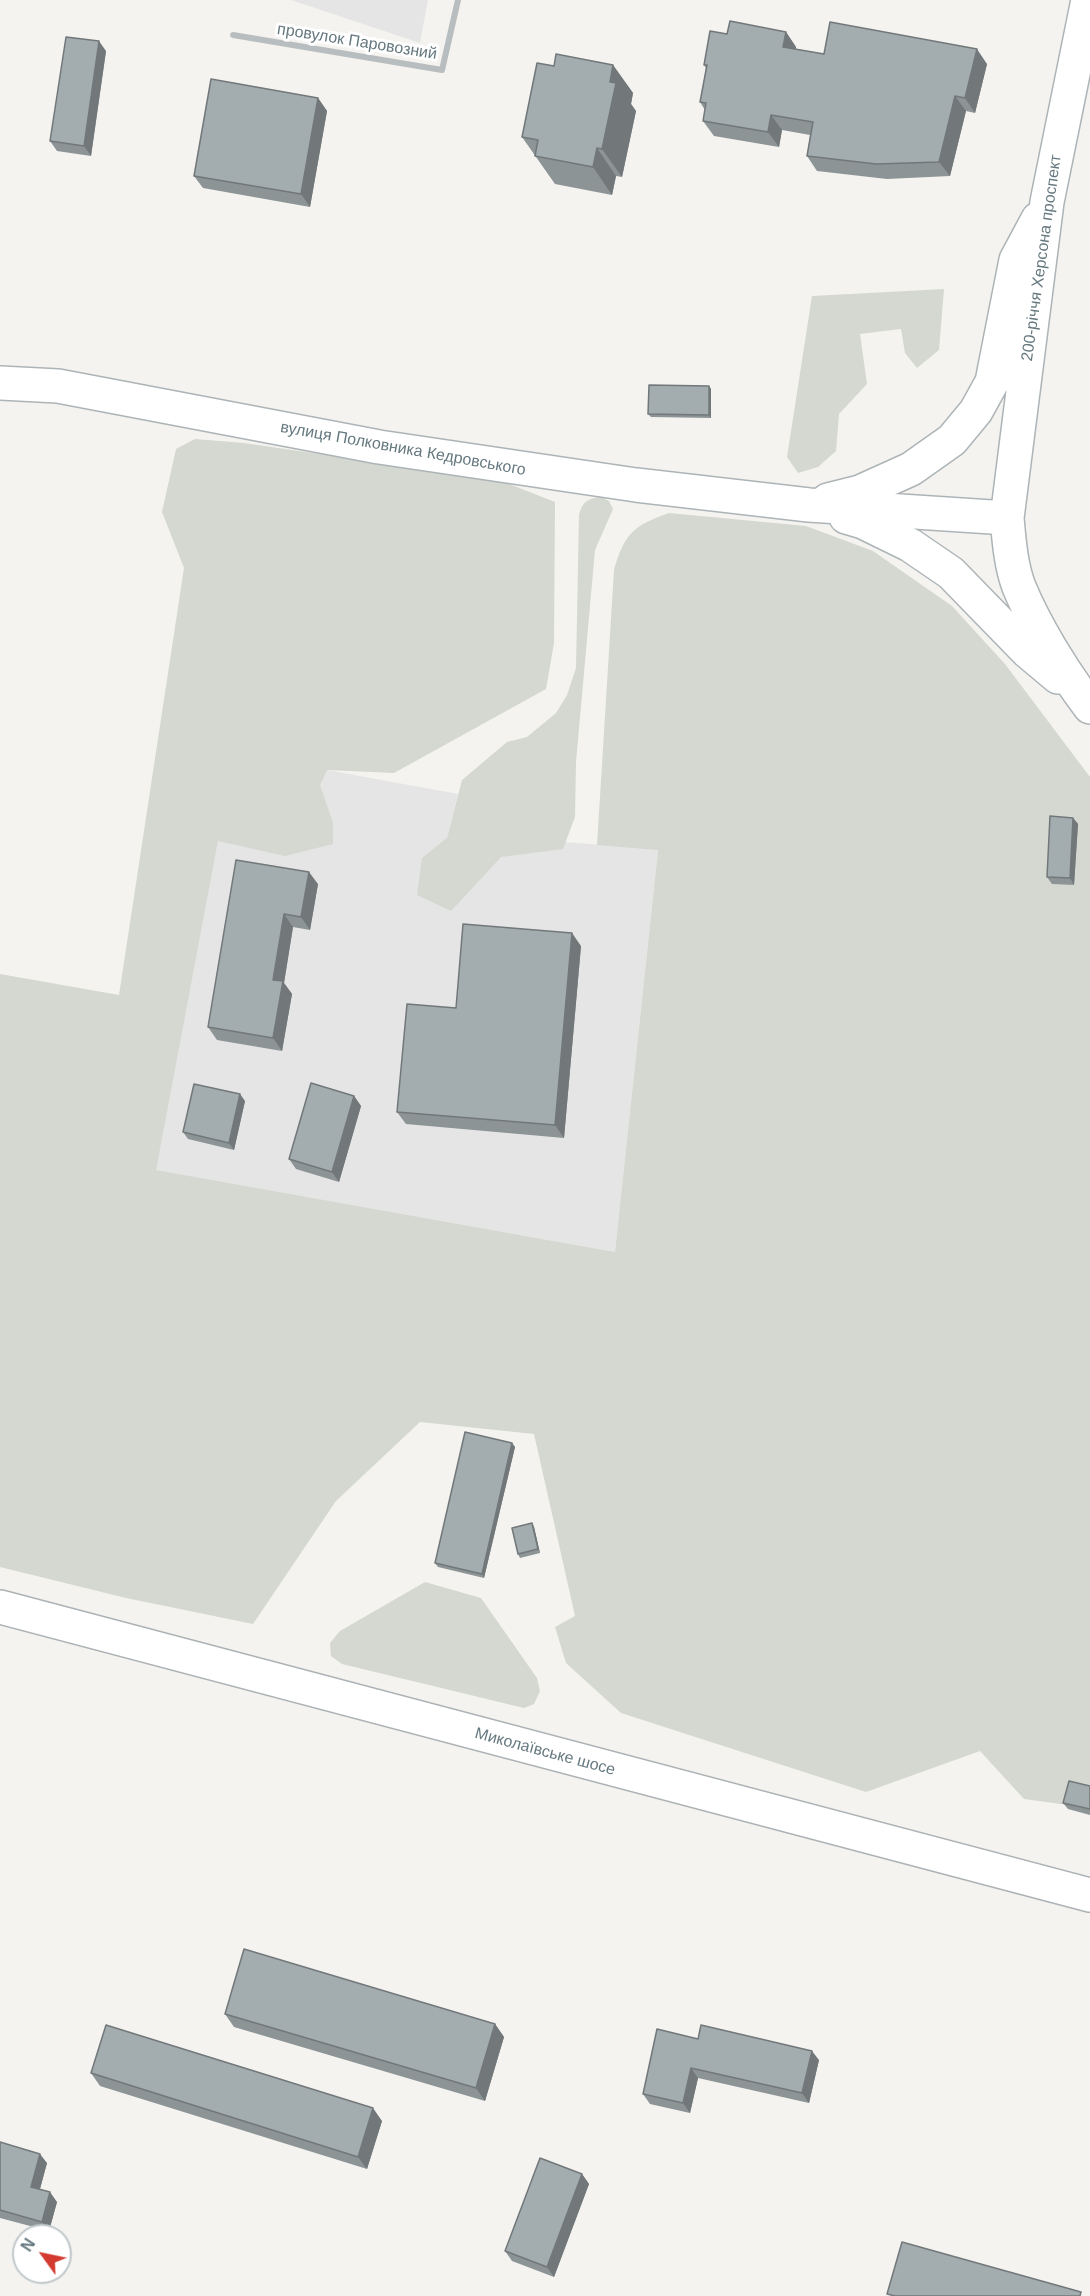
<!DOCTYPE html>
<html>
<head>
<meta charset="utf-8">
<style>
  body { margin:0 }
  #map { position:relative; width:1090px; height:2296px; overflow:hidden; background:#f4f3f0; font-family:Arial,sans-serif }
  canvas { display:block }
  .north { position:absolute; left:12px; top:2224px; width:60px; height:60px; box-sizing:border-box; background:#fff; border:2px solid #c1c9cc; border-radius:50%; rotate:303deg; font-size:16px; font-weight:700; line-height:24px; text-align:center; color:#65787f }
  .north::after { content:''; display:block; margin:auto; width:21px; height:27px; background:#d43b30; clip-path:polygon(50% 0,100% 100%,50% 72%,0 100%) }
</style>
</head>
<body>
<div id="map">
<canvas width="1090" height="2296"></canvas>
<div class="north">N</div>
</div>
<script>
const c = document.querySelector('canvas').getContext('2d');
c.lineJoin = 'round';
function fill(path, color) { c.fillStyle = color; c.fill(path, 'evenodd'); }
function strokePath(path, color, width, dash) { c.strokeStyle = color; c.lineWidth = width; c.lineCap = dash ? 'butt' : 'round'; c.setLineDash(dash || []); c.stroke(path); }
function label(font, color, halo, rows, align = 'center') {
  c.font = font + ' Arial,sans-serif'; c.lineWidth = 6; c.setLineDash([]); c.textBaseline = 'middle'; c.strokeStyle = halo; c.fillStyle = color; for (const [text, x, y, turn = 0] of rows) {
    c.save(); c.translate(x, y); c.rotate((+turn || 0) * Math.PI / 180); c.textAlign = isNaN(turn) ? turn : align; if (halo) c.strokeText(text, 0, 0); c.fillText(text, 0, 0); c.restore();
  }
}
fill(new Path2D(`
  M 291,0 L 428,0 L 420,43 Z
  M 327,770 L 458,794 L 447,838 L 496,837 L 658,849 L 615,1252 L 155,1170 L 218,840 Z`), '#e4e5e4');
fill(new Path2D(`
  M 944,289 L 939,350 L 917,368 L 905,353 L 901,329 L 860,334 L 867,384 L 839,414 L 836,451 L 818,467 L 798,473 L 787,457 L 812,296 Z
  M 195,439 L 244,443 L 499,480 L 555,502 L 554,643 L 546,689 L 394,773 L 327,770 L 320,785 L 333,823 L 333,844 L 285,856 L 218,841 L 156,1170 L 615,1252 L 658,850 L 597,845 L 614,570 C 624,534 634,525 669,513 L 806,526 L 873,551 L 952,606 L 1005,664 L 1090,777 L 1090,1808 L 1024,1799 L 980,1751 L 866,1792 L 621,1713 L 566,1663 L 555,1627 L 575,1616 L 534,1434 L 420,1422 L 336,1501 L 253,1624 L 126,1598 L 0,1567 L 0,974 L 119,995 L 184,568 L 162,512 L 176,449 Z
  M 601,497 L 609,501 L 613,509 L 595,550 L 576,762 L 575,817 L 563,849 L 501,857 L 451,911 L 417,895 L 422,858 L 447,838 L 462,780 L 507,742 L 527,737 L 556,713 L 567,695 L 576,668 L 579,515 C 582,502 588,498 601,497 Z
  M 425,1582 L 481,1598 L 537,1678 L 540,1691 L 534,1704 L 524,1708 L 342,1664 L 331,1656 L 330,1643 L 340,1631 Z`), '#d4d8d0');
const secondary = new Path2D(`
  M 1088,0 L 1047,202 L 1007,518 C 1009,541 1011,566 1019,587 C 1035,626 1064,673 1090,707
  M 0,383 L 58,386 L 379,447 L 636,485 L 809,505 L 1007,518
  M 828,500 L 860,492 L 911,469 L 952,440 L 976,411 L 992,382 L 1016,260 L 1038,219
  M 846,517 L 863,522 L 910,545 L 951,573 L 1027,651 L 1058,677`);
const primary = new Path2D(`
  M 0,1607 L 1090,1895`);
strokePath(secondary, '#adb4b7', 36);
strokePath(primary, '#acb2b5', 36);
strokePath(new Path2D(`
  M 233,35 L 442,70 L 458,0`), '#b8bec0', 6);
strokePath(secondary, '#fff', 33);
strokePath(primary, '#fff', 33);
fill(new Path2D(`
  M 786,32 L 796,47 L 796,49 L 824,54 L 987,64 L 975,113 L 966,111 L 950,176 L 887,179 L 817,171 L 807,156 L 810,135 L 782,130 L 779,147 L 714,136 L 703,121 L 705,110 L 700,102 L 706,68 L 704,65 L 727,34 Z
  M 106,51 L 91,156 L 57,151 L 50,141 Z
  M 613,65 L 633,93 L 631,104 L 636,111 L 622,177 L 616,176 L 612,195 L 555,184 L 522,137 L 554,66 Z
  M 318,98 L 327,111 L 310,207 L 203,188 L 194,176 Z
  M 709,386 L 711,389 L 711,418 L 651,417 L 648,414 Z
  M 1073,818 L 1078,824 L 1074,885 L 1052,884 L 1047,877 Z
  M 236,860 L 318,884 L 310,930 L 293,927 L 284,983 L 292,994 L 282,1051 L 217,1040 L 208,1027 Z
  M 581,946 L 564,1138 L 406,1124 L 397,1112 L 456,1008 Z
  M 354,1096 L 361,1106 L 339,1182 L 296,1169 L 289,1159 Z
  M 245,1101 L 234,1150 L 188,1139 L 183,1132 Z
  M 512,1443 L 515,1447 L 484,1578 L 438,1567 L 435,1563 Z
  M 534,1527 L 540,1553 L 520,1558 L 518,1554 Z
  M 1090,1786 L 1090,1815 L 1068,1809 L 1063,1803 Z
  M 225,2014 L 495,2024 L 504,2037 L 485,2101 L 234,2027 Z
  M 698,2039 L 819,2060 L 809,2103 L 698,2078 L 690,2113 L 650,2104 L 643,2094 Z
  M 91,2073 L 382,2121 L 367,2169 L 100,2086 Z
  M 0,2142 L 47,2163 L 40,2189 L 57,2202 L 49,2231 L 0,2218 Z
  M 582,2174 L 589,2184 L 554,2277 L 512,2261 L 505,2251 Z`), '#8c9496');
fill(new Path2D(`
  M 786,32 L 796,47 L 794,62 L 783,47 Z
  M 99,41 L 106,51 L 91,156 L 84,146 Z
  M 977,49 L 987,64 L 975,113 L 965,98 Z
  M 613,65 L 633,93 L 631,104 L 636,111 L 622,177 L 602,149 L 610,82 Z
  M 955,96 L 966,111 L 950,176 L 939,162 Z
  M 318,98 L 327,111 L 310,207 L 301,194 Z
  M 771,115 L 782,130 L 779,147 L 768,132 Z
  M 597,148 L 616,176 L 612,195 L 593,167 Z
  M 709,386 L 711,389 L 711,418 L 709,415 Z
  M 1073,818 L 1078,824 L 1074,885 L 1070,878 Z
  M 309,872 L 318,884 L 310,930 L 301,917 Z
  M 284,914 L 293,927 L 284,983 L 292,994 L 282,1051 L 273,1038 L 273,980 Z
  M 572,933 L 581,946 L 564,1138 L 555,1125 Z
  M 240,1094 L 245,1101 L 234,1150 L 229,1143 Z
  M 354,1096 L 361,1106 L 339,1182 L 332,1172 Z
  M 512,1443 L 515,1447 L 484,1578 L 482,1574 Z
  M 532,1523 L 534,1527 L 540,1553 L 538,1549 Z
  M 495,2024 L 504,2037 L 485,2101 L 476,2088 Z
  M 812,2051 L 819,2060 L 809,2103 L 802,2093 Z
  M 691,2068 L 698,2078 L 690,2113 L 683,2103 Z
  M 373,2108 L 382,2121 L 367,2169 L 358,2157 Z
  M 40,2154 L 47,2163 L 38,2196 L 31,2187 Z
  M 582,2174 L 589,2184 L 554,2277 L 547,2267 Z
  M 50,2192 L 57,2202 L 49,2231 L 42,2222 Z`), '#72787a');
const building = new Path2D(`
  M 730,21 L 786,32 L 783,47 L 824,54 L 830,22 L 977,49 L 965,98 L 955,96 L 939,162 L 876,164 L 807,156 L 813,122 L 771,115 L 768,132 L 703,121 L 706,103 L 700,102 L 707,65 L 704,65 L 710,31 L 727,34 Z
  M 66,37 L 99,41 L 84,146 L 50,141 Z
  M 556,54 L 613,65 L 610,82 L 616,83 L 602,149 L 597,148 L 593,167 L 535,156 L 538,140 L 522,137 L 537,63 L 554,66 Z
  M 211,79 L 318,98 L 301,194 L 194,176 Z
  M 649,385 L 709,386 L 709,415 L 648,414 Z
  M 1050,816 L 1073,818 L 1070,878 L 1047,877 Z
  M 236,860 L 309,872 L 301,917 L 284,914 L 273,980 L 283,981 L 273,1038 L 208,1027 Z
  M 463,924 L 572,933 L 555,1125 L 397,1112 L 407,1004 L 456,1008 Z
  M 311,1083 L 354,1096 L 332,1172 L 289,1159 Z
  M 194,1084 L 240,1094 L 229,1143 L 183,1132 Z
  M 465,1432 L 512,1443 L 482,1574 L 435,1563 Z
  M 532,1523 L 538,1549 L 518,1554 L 512,1528 Z
  M 1069,1781 L 1090,1786 L 1090,1809 L 1063,1803 Z
  M 244,1949 L 495,2024 L 476,2088 L 225,2014 Z
  M 106,2025 L 373,2108 L 358,2157 L 91,2073 Z
  M 701,2025 L 812,2051 L 802,2093 L 691,2068 L 683,2103 L 643,2094 L 657,2029 L 698,2039 Z
  M 0,2142 L 40,2154 L 31,2187 L 50,2192 L 42,2222 L 0,2210 Z
  M 540,2158 L 582,2174 L 547,2267 L 505,2251 Z
  M 902,2242 L 1081,2292 L 1080,2296 L 895,2296 L 887,2294 Z`);
fill(building, '#a3acaf');
strokePath(building, '#72787a', 1.5);
label('16px', '#65787f', '#fff', [
  ["провулок Паровозний",357,42,9],
  ["200-річчя Херсона проспект",1042,258,-82],
  ["вулиця Полковника Кедровського",403,449,10],
  ["Миколаївське шосе",545,1752,15]
]);
</script>
</body>
</html>
